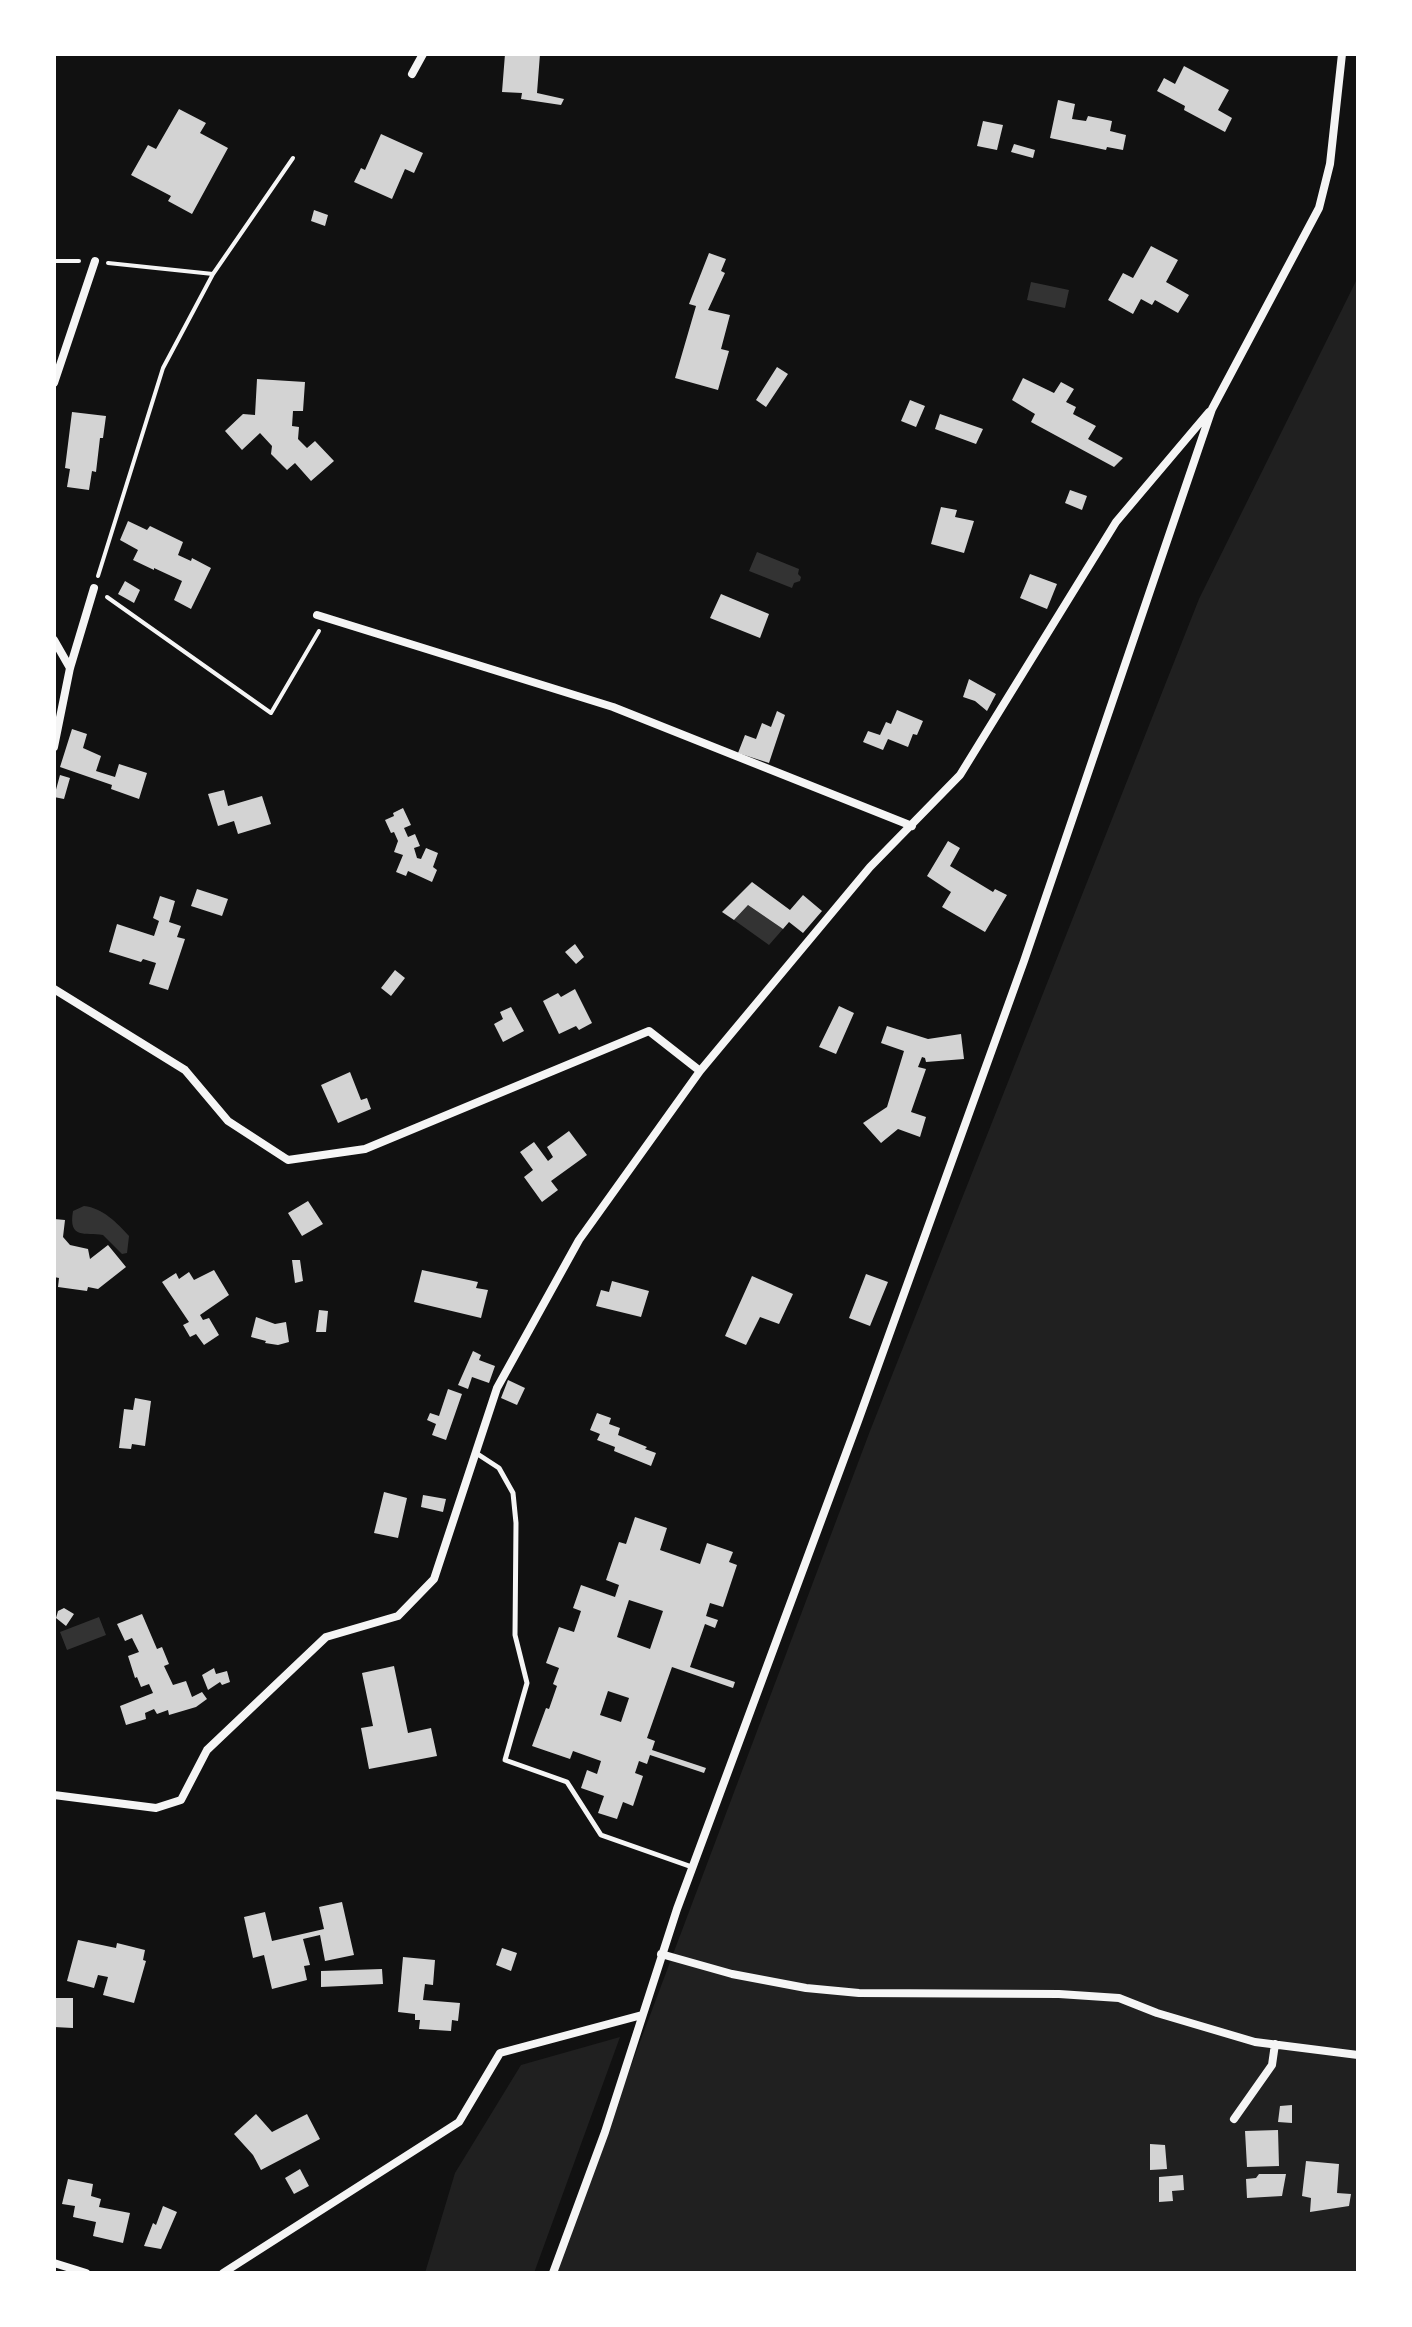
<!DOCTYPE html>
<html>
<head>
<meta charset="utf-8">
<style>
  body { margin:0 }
  #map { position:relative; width:1412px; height:2327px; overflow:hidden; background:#111; font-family:Rubik,sans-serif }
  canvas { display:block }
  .frame { position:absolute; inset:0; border:56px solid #fff; pointer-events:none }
</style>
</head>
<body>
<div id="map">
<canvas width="1412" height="2327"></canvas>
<div class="frame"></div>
</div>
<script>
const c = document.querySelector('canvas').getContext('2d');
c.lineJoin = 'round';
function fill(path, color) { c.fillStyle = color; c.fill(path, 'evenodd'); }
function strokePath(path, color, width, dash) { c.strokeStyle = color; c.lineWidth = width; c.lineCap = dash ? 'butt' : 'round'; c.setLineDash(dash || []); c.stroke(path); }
fill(new Path2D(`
  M 1358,277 L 1358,2273 L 553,2273 L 870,1431 L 1199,599 Z
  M 620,2037 L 534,2273 L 425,2273 L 455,2173 L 521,2065 Z`), '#202020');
fill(new Path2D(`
  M 1031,282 L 1069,290 L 1065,308 L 1027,300 Z
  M 757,552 L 799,569 L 798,574 L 801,577 L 800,581 L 794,583 L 792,588 L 749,571 Z
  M 748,905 L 783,929 L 769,945 L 734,920 Z
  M 84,1206 C 103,1208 117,1223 129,1236 L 127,1253 L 122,1254 L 103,1235 C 85,1232 68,1240 73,1211 Z
  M 99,1617 L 106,1635 L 67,1650 L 60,1632 Z`), '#333');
fill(new Path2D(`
  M 505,54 L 540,54 L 537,93 L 564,99 L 561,105 L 521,99 L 522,93 L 502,92 Z
  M 1184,66 L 1229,90 L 1218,110 L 1232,118 L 1225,132 L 1184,110 L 1185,106 L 1157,91 L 1164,78 L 1175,84 Z
  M 1058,100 L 1075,104 L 1072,119 L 1086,121 L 1088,116 L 1112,121 L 1110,131 L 1126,135 L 1123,150 L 1107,147 L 1106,150 L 1050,138 Z
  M 179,109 L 206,123 L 200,133 L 228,148 L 192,214 L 168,201 L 171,196 L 131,175 L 148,145 L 156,149 Z
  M 983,121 L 1003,125 L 997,150 L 977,146 Z
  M 381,134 L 423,153 L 414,173 L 405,169 L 392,199 L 354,182 L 361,168 L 365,170 Z
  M 1014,144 L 1035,150 L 1033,158 L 1011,152 Z
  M 314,210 L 328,215 L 325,226 L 311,221 Z
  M 1151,246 L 1178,260 L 1166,282 L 1189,295 L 1178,313 L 1155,300 L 1152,305 L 1141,299 L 1133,314 L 1108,300 L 1123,273 L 1133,278 Z
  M 709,253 L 726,259 L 721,271 L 725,273 L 708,310 L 730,315 L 721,349 L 729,351 L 718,390 L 675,378 L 696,306 L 689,304 Z
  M 777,367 L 788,374 L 766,407 L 756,400 Z
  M 1023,378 L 1054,393 L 1061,382 L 1074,389 L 1066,402 L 1076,407 L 1073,414 L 1096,426 L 1088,439 L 1123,458 L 1114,467 L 1031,422 L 1035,414 L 1012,400 Z
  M 257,379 L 305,382 L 303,411 L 293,411 L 292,426 L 299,427 L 298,439 L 307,448 L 315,441 L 334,461 L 311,481 L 295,463 L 287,470 L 271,454 L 272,446 L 260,433 L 242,450 L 225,431 L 243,414 L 255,415 Z
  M 910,400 L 925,406 L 916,427 L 901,421 Z
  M 72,412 L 106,416 L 103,438 L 100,438 L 96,472 L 92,471 L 89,490 L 67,487 L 70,469 L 65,468 Z
  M 940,414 L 983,429 L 976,444 L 935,429 Z
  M 1070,490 L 1087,496 L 1082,510 L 1065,503 Z
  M 941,507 L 957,510 L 955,517 L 974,521 L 964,553 L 931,544 Z
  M 128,521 L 147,530 L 150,526 L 183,542 L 178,555 L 191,561 L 192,558 L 211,568 L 191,609 L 174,600 L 182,581 L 154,568 L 154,570 L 133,560 L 138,550 L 120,540 Z
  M 1030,574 L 1057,584 L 1047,609 L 1020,598 Z
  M 125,581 L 140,590 L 134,603 L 118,594 Z
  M 721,594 L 769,614 L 760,638 L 710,618 Z
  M 969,679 L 996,694 L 987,711 L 975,701 L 963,697 Z
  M 897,710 L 923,721 L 917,735 L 913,734 L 908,747 L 888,739 L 883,750 L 863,742 L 868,731 L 880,735 L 886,722 L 891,724 Z
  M 777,711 L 785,715 L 769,763 L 738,753 L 745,735 L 756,739 L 762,723 L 771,727 Z
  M 72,729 L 87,734 L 83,748 L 101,756 L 96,771 L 115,777 L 119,764 L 147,773 L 139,799 L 111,789 L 112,785 L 60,767 Z
  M 60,775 L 70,778 L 64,799 L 54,797 Z
  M 224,790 L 228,806 L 262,796 L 271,824 L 238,834 L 234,821 L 218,826 L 208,794 Z
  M 403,808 L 411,825 L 404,828 L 408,837 L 415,834 L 420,846 L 414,848 L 417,858 L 421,859 L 426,848 L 438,853 L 433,867 L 437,870 L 432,882 L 408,871 L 406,876 L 396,872 L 403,855 L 394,852 L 398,841 L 394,832 L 391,833 L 385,820 L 394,816 L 393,813 Z
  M 948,841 L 960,848 L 950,866 L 993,892 L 995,889 L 1007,895 L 985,932 L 942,907 L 951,892 L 927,876 Z
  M 752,882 L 790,910 L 803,895 L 822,911 L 803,933 L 789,922 L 783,929 L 748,905 L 734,920 L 722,912 Z
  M 197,889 L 228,899 L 222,916 L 191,906 Z
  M 160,896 L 175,901 L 169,922 L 181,926 L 177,937 L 185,939 L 168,990 L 149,984 L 156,963 L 143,959 L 141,962 L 109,952 L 117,924 L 154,936 L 159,921 L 153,918 Z
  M 575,944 L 584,957 L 576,964 L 565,952 Z
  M 395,970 L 405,978 L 391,996 L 381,988 Z
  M 575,989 L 592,1023 L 579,1030 L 576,1026 L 559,1034 L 543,1001 L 558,993 L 561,997 Z
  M 839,1006 L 854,1013 L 836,1054 L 819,1047 Z
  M 511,1007 L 524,1031 L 503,1042 L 494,1024 L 503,1019 L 500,1012 Z
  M 887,1026 L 928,1039 L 961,1034 L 964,1059 L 926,1062 L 925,1058 L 922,1057 L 918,1067 L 926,1069 L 911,1112 L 926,1117 L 920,1137 L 898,1129 L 881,1143 L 863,1123 L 887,1107 L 904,1051 L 881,1043 Z
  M 350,1072 L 361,1100 L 367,1098 L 371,1109 L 338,1123 L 321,1085 Z
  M 569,1131 L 587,1155 L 551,1181 L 558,1190 L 542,1202 L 524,1177 L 533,1170 L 520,1152 L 534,1142 L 548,1161 L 553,1157 L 547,1147 Z
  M 308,1201 L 323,1224 L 302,1236 L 288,1213 Z
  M 54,1219 L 65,1220 L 63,1237 L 70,1245 L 88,1249 L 90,1259 L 108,1245 L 126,1267 L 98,1289 L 88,1287 L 87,1291 L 58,1287 L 59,1278 L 54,1277 Z
  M 292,1260 L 300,1260 L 303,1281 L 295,1283 Z
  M 214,1270 L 229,1295 L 200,1315 L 203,1320 L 209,1318 L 219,1335 L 204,1345 L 196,1334 L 190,1337 L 183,1325 L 189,1322 L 162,1282 L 176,1273 L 179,1279 L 189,1272 L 194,1280 Z
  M 422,1270 L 478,1282 L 476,1288 L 488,1290 L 481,1318 L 414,1302 Z
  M 866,1274 L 888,1282 L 870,1326 L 849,1318 Z
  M 752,1276 L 793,1294 L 779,1324 L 760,1317 L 746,1345 L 725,1336 Z
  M 612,1281 L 649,1291 L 641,1317 L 596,1306 L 601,1290 L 609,1292 Z
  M 319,1310 L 328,1311 L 326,1332 L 316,1332 Z
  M 256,1317 L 275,1324 L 286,1322 L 289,1342 L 278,1345 L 265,1343 L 266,1341 L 251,1337 Z
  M 473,1351 L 481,1355 L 479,1360 L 495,1366 L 489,1383 L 472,1377 L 468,1389 L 458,1385 Z
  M 508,1380 L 525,1388 L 517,1405 L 501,1398 Z
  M 448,1389 L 462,1394 L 446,1440 L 432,1435 L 436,1424 L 427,1420 L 430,1413 L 439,1416 Z
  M 135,1398 L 151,1401 L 145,1446 L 132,1444 L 131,1449 L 119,1448 L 124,1409 L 133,1410 Z
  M 597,1413 L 611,1418 L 609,1424 L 620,1428 L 618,1435 L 647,1447 L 645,1449 L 656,1453 L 651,1466 L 614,1451 L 615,1447 L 597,1440 L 600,1434 L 590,1430 Z
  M 384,1492 L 407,1498 L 398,1538 L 374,1533 Z
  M 423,1495 L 446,1499 L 443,1512 L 421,1507 Z
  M 635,1517 L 667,1528 L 660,1550 L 700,1564 L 707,1543 L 733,1552 L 729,1562 L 737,1565 L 723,1607 L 710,1603 L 706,1616 L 718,1620 L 715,1628 L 705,1624 L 690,1667 L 735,1682 L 733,1688 L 672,1667 L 647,1738 L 655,1741 L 652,1750 L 706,1768 L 704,1773 L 650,1755 L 647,1764 L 639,1761 L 635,1773 L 643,1776 L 633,1806 L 623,1802 L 617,1819 L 598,1813 L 604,1796 L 581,1788 L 587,1770 L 597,1774 L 601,1761 L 573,1751 L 570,1759 L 532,1746 L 546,1708 L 549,1709 L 557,1686 L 553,1684 L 559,1668 L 546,1663 L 559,1627 L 574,1632 L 581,1611 L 573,1608 L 581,1585 L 615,1597 L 619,1585 L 606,1580 L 619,1542 L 626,1544 ZM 629,1600 L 663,1611 L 650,1649 L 617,1637 ZM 608,1691 L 629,1698 L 621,1722 L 600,1715 Z
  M 64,1608 L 74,1614 L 66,1626 L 56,1618 L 58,1611 Z
  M 142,1614 L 157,1649 L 162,1647 L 169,1664 L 164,1666 L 173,1685 L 186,1681 L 192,1697 L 202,1692 L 207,1699 L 196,1707 L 169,1715 L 168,1710 L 157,1714 L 154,1709 L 145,1713 L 146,1719 L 126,1725 L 120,1706 L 153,1693 L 149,1684 L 141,1687 L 137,1677 L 135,1678 L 128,1656 L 139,1652 L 132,1638 L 125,1641 L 117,1624 Z
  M 394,1666 L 408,1733 L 431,1728 L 437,1756 L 369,1769 L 361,1728 L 373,1726 L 362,1673 Z
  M 214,1668 L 216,1674 L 227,1671 L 230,1682 L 222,1685 L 220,1682 L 208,1690 L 202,1675 Z
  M 342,1902 L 354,1955 L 325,1961 L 320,1935 L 303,1939 L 310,1965 L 304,1966 L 307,1980 L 272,1989 L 264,1955 L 253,1958 L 244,1917 L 265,1912 L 272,1941 L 324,1929 L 319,1907 Z
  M 78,1940 L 116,1948 L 117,1943 L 145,1950 L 143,1960 L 146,1961 L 134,2003 L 103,1995 L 108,1977 L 98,1975 L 94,1988 L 67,1981 Z
  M 502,1948 L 517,1953 L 511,1971 L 496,1965 Z
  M 403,1957 L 435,1960 L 433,1985 L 425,1984 L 423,2000 L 460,2003 L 458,2021 L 452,2020 L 451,2031 L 419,2029 L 420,2020 L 415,2020 L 415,2014 L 398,2012 Z
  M 382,1969 L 383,1984 L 321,1987 L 321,1971 Z
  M 54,1998 L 73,1998 L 73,2028 L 54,2027 Z
  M 1292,2105 L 1292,2123 L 1278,2122 L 1280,2106 Z
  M 256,2114 L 272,2132 L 307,2114 L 320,2139 L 261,2170 L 253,2155 L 234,2134 Z
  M 1278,2130 L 1279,2166 L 1247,2167 L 1245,2131 Z
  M 1150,2144 L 1165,2145 L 1167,2169 L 1150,2170 Z
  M 1306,2161 L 1339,2164 L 1337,2193 L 1351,2194 L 1349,2206 L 1310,2212 L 1311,2198 L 1302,2196 Z
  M 300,2169 L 309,2186 L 294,2194 L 285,2178 Z
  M 1259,2174 L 1286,2174 L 1282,2196 L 1247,2198 L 1246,2179 L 1256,2178 Z
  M 1183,2175 L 1184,2190 L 1172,2191 L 1173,2201 L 1159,2202 L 1159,2177 Z
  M 68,2179 L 93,2184 L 91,2196 L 101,2199 L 99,2207 L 130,2213 L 123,2243 L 93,2236 L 96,2222 L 73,2217 L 75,2206 L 62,2204 Z
  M 163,2206 L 177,2212 L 161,2249 L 144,2246 L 153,2223 L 156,2225 Z`), '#d3d3d3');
strokePath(new Path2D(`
  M 54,261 L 79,261
  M 108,263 L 213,274
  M 98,576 L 163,368 L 213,274 L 293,158
  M 107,597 L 271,713 L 319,631`), '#f5f5f5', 4);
strokePath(new Path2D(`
  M 476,1453 L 499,1468 L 513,1493 L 516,1523 L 515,1635 L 527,1683 L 505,1760 L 567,1782 L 601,1835 L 692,1867`), '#f5f5f5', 5);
strokePath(new Path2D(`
  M 412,74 L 423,54
  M 54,383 L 95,261
  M 317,615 L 613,707 L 912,826
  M 54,640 L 70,668
  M 54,747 L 70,668 L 94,588
  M 54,989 L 185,1070 L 228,1121 L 288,1160 L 365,1149 L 649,1031 L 700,1071
  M 54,1795 L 156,1808 L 181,1800 L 207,1750 L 326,1637 L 398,1616 L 434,1579 L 497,1388 L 579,1240 L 700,1071 L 870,867 L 960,775 L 1116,522 L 1209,412
  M 661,1954 L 732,1974 L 806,1988 L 859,1993 L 1059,1994 L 1119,1998 L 1157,2013 L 1255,2042 L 1358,2055
  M 1234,2119 L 1272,2065 L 1275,2044
  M 54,2263 L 86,2273
  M 223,2273 L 459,2122 L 500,2053 L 642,2015
  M 553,2273 L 605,2132 L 677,1909 L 858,1421 L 1024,961 L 1212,409 L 1319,208 L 1330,164 L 1342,54`), '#f5f5f5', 8);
</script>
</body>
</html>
